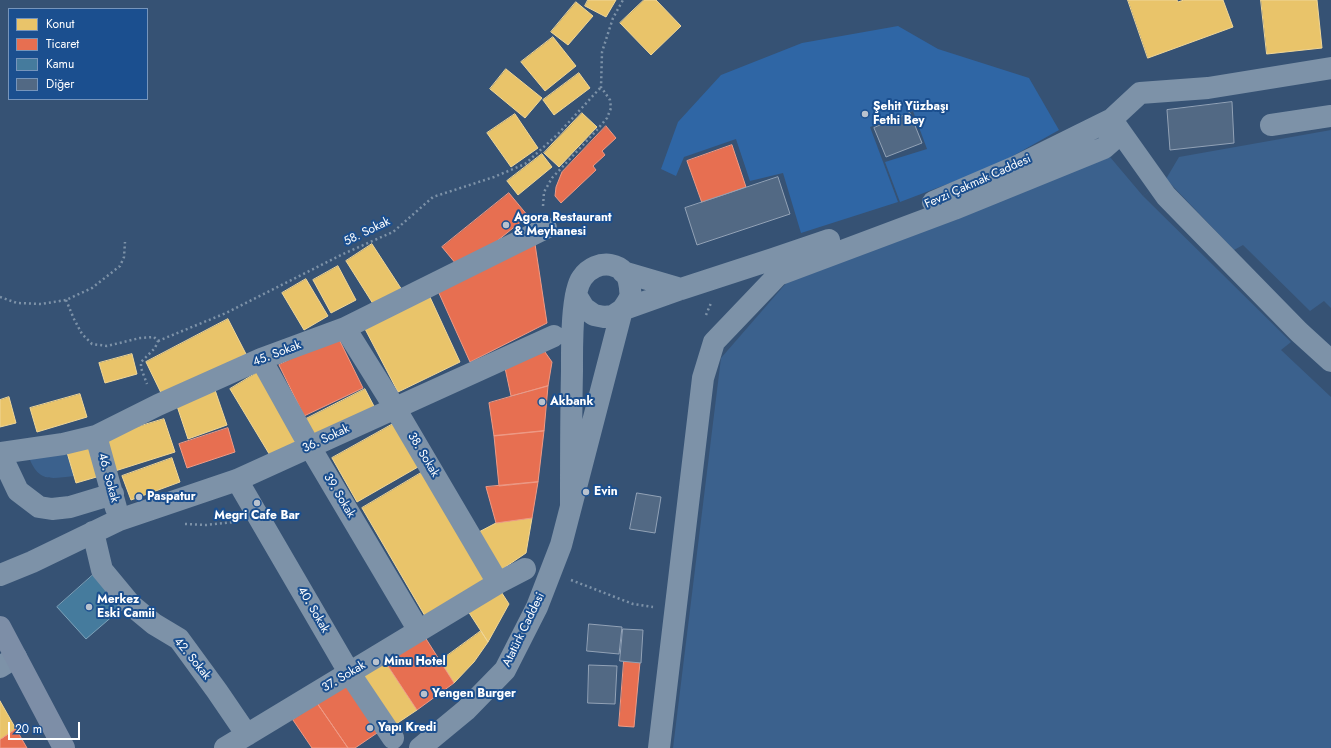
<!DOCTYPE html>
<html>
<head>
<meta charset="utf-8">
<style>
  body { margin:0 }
  #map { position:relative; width:1331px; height:748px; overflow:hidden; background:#365274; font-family:Jost,sans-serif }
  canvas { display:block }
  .legend { position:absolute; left:8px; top:8px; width:140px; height:92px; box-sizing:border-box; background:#1b4f8f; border:1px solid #7695bc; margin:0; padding:5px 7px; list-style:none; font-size:12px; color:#fff }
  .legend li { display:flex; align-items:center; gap:8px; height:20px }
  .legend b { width:20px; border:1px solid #7695bc }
  .scale { position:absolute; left:8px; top:722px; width:72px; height:18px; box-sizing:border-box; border:2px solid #fff; border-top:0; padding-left:5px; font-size:12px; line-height:14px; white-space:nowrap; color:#fff; -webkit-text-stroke:3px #1b4f8f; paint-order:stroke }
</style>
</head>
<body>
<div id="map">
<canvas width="1331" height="748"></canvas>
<ul class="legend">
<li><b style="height:11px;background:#e9c46a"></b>Konut</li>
<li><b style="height:11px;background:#e76f51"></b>Ticaret</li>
<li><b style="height:11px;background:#457b9d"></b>Kamu</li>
<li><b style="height:11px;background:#526984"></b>Diğer</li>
</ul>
<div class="scale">20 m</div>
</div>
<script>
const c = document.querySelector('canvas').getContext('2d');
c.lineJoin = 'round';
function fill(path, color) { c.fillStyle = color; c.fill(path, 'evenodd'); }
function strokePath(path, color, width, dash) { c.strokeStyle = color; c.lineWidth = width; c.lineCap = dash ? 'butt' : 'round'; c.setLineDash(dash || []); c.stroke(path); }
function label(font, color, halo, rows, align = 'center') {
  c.font = font + ' Jost,sans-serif'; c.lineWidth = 4; c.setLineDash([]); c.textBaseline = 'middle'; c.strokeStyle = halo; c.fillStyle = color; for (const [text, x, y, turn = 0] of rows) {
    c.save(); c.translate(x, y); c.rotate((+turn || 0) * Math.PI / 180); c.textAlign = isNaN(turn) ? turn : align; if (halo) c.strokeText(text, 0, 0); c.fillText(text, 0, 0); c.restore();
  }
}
fill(new Path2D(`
  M 898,26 L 938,49 L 1029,78 L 1059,130 L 995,166 L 900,202 L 885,162 L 927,149 L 913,111 L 870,127 L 898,202 L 801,233 L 783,173 L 750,181 L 736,139 L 684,157 L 676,176 L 661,169 L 678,122 L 721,75 L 802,43 Z`), '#2f66a5');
fill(new Path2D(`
  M 1331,130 L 1331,748 L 673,748 L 721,358 L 788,281 L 1110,157 L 1143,196 L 1166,179 L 1179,157 Z
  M 66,449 L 74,476 C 48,479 38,482 28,455 Z`), '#3b618d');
fill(new Path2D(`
  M 1166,179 L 1234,250 L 1243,245 L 1310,311 L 1324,301 L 1331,308 L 1331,397 L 1281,350 L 1291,342 L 1143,196 Z`), '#365274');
const homes = new Path2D(`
  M 588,0 L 616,0 L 606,17 L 585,6 Z
  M 644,0 L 656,0 L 681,26 L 651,55 L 620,23 Z
  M 1128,0 L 1177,0 L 1178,2 L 1184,0 L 1223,0 L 1233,27 L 1148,58 Z
  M 1261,0 L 1317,0 L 1322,48 L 1267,54 Z
  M 576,2 L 593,16 L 568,45 L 551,32 Z
  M 553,37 L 576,66 L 545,91 L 521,62 Z
  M 506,69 L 542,98 L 525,118 L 490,89 Z
  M 579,73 L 590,88 L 554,115 L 543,100 Z
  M 582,113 L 597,127 L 559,167 L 544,153 Z
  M 515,114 L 538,148 L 511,167 L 487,133 Z
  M 542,154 L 552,167 L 518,195 L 507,181 Z
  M 372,244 L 402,290 L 375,307 L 346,261 Z
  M 338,266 L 356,300 L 331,313 L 313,280 Z
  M 306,279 L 328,316 L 304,330 L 282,293 Z
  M 429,295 L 460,362 L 398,392 L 364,327 Z
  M 228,319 L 246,354 L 163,397 L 146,362 Z
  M 132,354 L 137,374 L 105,383 L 99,363 Z
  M 258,372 L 298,440 L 271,457 L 230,389 Z
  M 214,387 L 227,425 L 188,439 L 175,400 Z
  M 365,389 L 376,410 L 311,442 L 300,422 Z
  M 80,394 L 87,417 L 37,432 L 30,408 Z
  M 9,397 L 16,423 L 0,427 L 0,400 Z
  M 164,419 L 175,452 L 115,471 L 104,437 Z
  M 393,424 L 418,467 L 357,502 L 332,458 Z
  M 91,442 L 100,476 L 76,483 L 66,449 Z
  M 172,458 L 180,482 L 131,500 L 122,476 Z
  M 426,470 L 489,578 L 425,616 L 362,508 Z
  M 532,518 L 526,553 L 498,572 L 475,534 L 496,523 Z
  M 498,587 L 509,604 L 488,642 L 466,608 Z
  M 481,631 L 488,642 L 474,662 L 454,683 L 440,661 Z
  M 384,660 L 417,710 L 396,724 L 362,674 Z
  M 0,701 L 16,729 L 0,740 Z`);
fill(homes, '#e9c46a');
strokePath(homes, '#f0d697', 1);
const shops = new Path2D(`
  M 606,126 L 616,138 L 602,151 L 605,155 L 593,166 L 596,170 L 561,203 L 555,196 L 556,187 L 562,172 Z
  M 732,145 L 746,187 L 702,203 L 687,161 Z
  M 509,193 L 528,216 L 461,270 L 442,247 Z
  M 535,244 L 547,323 L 470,362 L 438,291 Z
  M 338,337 L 363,388 L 304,416 L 279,365 Z
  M 545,352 L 552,362 L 548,386 L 511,396 L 505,368 Z
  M 548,386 L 544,431 L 494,436 L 489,403 Z
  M 228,428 L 235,452 L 187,468 L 179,444 Z
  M 544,431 L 538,482 L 499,486 L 494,436 Z
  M 538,482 L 532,518 L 496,523 L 486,487 Z
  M 423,634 L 454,683 L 417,710 L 384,660 Z
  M 624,661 L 640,662 L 634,727 L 619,726 Z
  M 346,683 L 380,731 L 355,748 L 348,748 L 317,703 Z
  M 317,703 L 348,748 L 312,748 L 293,720 Z
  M 16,729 L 27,748 L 0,748 L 0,740 Z`);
fill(shops, '#e76f51');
strokePath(shops, '#ee9a85', 1);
const public = new Path2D(`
  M 93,575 L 122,608 L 86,639 L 57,607 Z`);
fill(public, '#457b9d');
strokePath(public, '#7da3ba', 1);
const building = new Path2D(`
  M 1232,102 L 1234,143 L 1170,150 L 1167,110 Z
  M 910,113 L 922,143 L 886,157 L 874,128 Z
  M 778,177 L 790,214 L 697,245 L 685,208 Z
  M 637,493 L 661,497 L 655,533 L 630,529 Z
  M 589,624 L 622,627 L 619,654 L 587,651 Z
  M 623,629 L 643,630 L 641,663 L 620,661 Z
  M 589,665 L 617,666 L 615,704 L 588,703 Z`);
fill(building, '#526984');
strokePath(building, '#92a2b6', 1);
strokePath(new Path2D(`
  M 543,206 L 544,192 L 552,178 L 596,131 L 607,118 L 611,108 L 610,100 L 601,87 L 602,52 L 613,18 L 623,0
  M 0,297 L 17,303 L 41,304 L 66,300 L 92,288 L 120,266 L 124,257 L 125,242
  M 66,300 L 74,319 L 82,334 L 92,344 L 107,346 L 140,338 L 154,337 L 158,341 L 155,348 L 141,362 L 141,368 L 147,384
  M 706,315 L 711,303
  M 158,341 L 226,313 L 343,254 L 393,232 L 433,197 L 494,177 L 525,164 L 558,134 L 601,87
  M 185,524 L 206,525 L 234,522
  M 571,580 L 633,604 L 653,607`), '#7d92a8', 2.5, [2, 3]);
strokePath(new Path2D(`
  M 1112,120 L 1166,196 L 1299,332 L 1331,361
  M 1271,125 L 1331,116
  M 933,202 L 1017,166 L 1112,119 L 1140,93 L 1208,88 L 1331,68
  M 623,272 L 681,289
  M 576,295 L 584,308 L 594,315 L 604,317 L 613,316 L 622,310 L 681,289 L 773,259 L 829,240
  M 345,328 L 395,408 L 498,583
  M 261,359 L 310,447 L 419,631
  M 96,436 L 116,508
  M 0,453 L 63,444 L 96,436 L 158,405 L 261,359 L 345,328 L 546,228
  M 0,453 L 18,491 L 39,507 L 52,509 L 70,507 L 113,494
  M 237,480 L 350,674 L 393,738
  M 93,532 L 102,570 L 131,605 L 154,624 L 179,639 L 217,691 L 247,735
  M 0,575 L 32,562 L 119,520 L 237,480 L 554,336
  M 0,667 L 16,657
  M 225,748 L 498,583 L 525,569
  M 420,748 L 466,710 L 505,670 L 537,607 L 561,545 L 622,310 C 625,306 628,302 630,297 C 631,295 630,291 630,288 C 629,261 596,257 582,278 C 571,293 572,351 572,371 C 571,416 571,460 571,505
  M 659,748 L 703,378 L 714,342 L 778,275 L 954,209 L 1104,148 L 1121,133`), '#7d92a8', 22);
strokePath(new Path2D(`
  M 0,627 L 64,748`), '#7d8ea7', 22);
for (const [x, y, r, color] of [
  [865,114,4,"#b9c2ce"],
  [506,225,4,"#b9c2ce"],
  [542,402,4,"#b9c2ce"],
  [586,492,4,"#b9c2ce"],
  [139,497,4,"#b9c2ce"],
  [257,503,4,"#b9c2ce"],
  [89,607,4,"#b9c2ce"],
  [376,662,4,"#b9c2ce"],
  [424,694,4,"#b9c2ce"],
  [370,728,4,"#b9c2ce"]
]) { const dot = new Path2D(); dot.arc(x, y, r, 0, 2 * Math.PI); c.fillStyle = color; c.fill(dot); strokePath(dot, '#1b4f8f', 1.5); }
label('bold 12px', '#fff', '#1b4f8f', [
  ["Şehit Yüzbaşı",873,107],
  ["Fethi Bey",873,121],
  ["Agora Restaurant",514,218],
  ["& Meyhanesi",514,232],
  ["Akbank",550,402],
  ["Evin",594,492],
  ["Paspatur",147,497],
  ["Megri Cafe Bar",257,516,"center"],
  ["Merkez",97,600],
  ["Eski Camii",97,614],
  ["Minu Hotel",384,662],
  ["Yengen Burger",432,694],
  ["Yapı Kredi",378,728]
], 'left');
label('12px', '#fff', '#1b4f8f', [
  ["Fevzi Çakmak Caddesi",978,182,-24],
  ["58. Sokak",367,232,-26],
  ["45. Sokak",277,354,-21],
  ["36. Sokak",326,439,-25],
  ["38. Sokak",423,455,59],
  ["46. Sokak",108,478,75],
  ["39. Sokak",339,496,59],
  ["40. Sokak",313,610,60],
  ["Atatürk Caddesi",524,630,-64],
  ["42. Sokak",192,659,51],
  ["37. Sokak",344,677,-31]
]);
</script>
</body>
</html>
